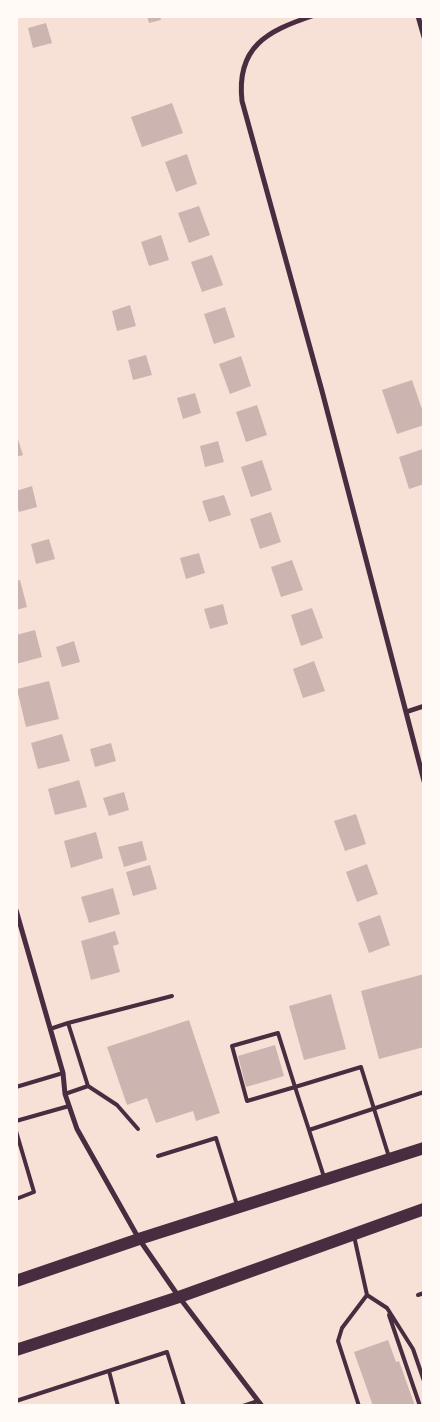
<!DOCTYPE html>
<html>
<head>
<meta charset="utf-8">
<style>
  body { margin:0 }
  #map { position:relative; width:440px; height:1422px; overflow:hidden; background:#f7e1d7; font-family:"Golos Text",sans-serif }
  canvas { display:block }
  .frame { position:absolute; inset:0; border:18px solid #fffaf5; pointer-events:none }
</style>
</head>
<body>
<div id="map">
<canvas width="440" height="1422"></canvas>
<div class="frame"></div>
</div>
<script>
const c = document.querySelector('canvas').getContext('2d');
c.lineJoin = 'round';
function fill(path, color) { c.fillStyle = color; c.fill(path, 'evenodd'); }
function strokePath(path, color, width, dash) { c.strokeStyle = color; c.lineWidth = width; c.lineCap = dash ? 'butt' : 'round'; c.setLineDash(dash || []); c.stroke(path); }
fill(new Path2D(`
  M 147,16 L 160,16 L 161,20 L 149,23 Z
  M 46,23 L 52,43 L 33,48 L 28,28 Z
  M 172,103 L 183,133 L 142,147 L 131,117 Z
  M 187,154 L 197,184 L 176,192 L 165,162 Z
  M 199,206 L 210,235 L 189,243 L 178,213 Z
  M 161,235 L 169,260 L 149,266 L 141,242 Z
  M 212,255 L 223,285 L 202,292 L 191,262 Z
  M 130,305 L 136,326 L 117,331 L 112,311 Z
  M 225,307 L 235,337 L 214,344 L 204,314 Z
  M 146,355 L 152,375 L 133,380 L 128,360 Z
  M 241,356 L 251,386 L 230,394 L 219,364 Z
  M 412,380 L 424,415 L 424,425 L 397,434 L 382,390 Z
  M 195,393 L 201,413 L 183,419 L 177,398 Z
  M 257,405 L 267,435 L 246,442 L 236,412 Z
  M 16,433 L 23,455 L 16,457 Z
  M 218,441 L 224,462 L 205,467 L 200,446 Z
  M 423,449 L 424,484 L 409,489 L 399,457 Z
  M 262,460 L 272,490 L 251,497 L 241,467 Z
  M 32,486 L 37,507 L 19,512 L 16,503 L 16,491 Z
  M 224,495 L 231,515 L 209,522 L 202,501 Z
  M 271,512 L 281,542 L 260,549 L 250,519 Z
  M 49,539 L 55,559 L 36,564 L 31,544 Z
  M 199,553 L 205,573 L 186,579 L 180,558 Z
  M 292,560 L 303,590 L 281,597 L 271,567 Z
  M 20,580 L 27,607 L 16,610 L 16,581 Z
  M 223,604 L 228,624 L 210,629 L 204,609 Z
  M 312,608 L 323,638 L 301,646 L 291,615 Z
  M 35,630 L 42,657 L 16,664 L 16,635 Z
  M 74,641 L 80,662 L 62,667 L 56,647 Z
  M 314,661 L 325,691 L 303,698 L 293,669 Z
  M 49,681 L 59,719 L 26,727 L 17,689 Z
  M 62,734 L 70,761 L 38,769 L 31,743 Z
  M 111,743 L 116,761 L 95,767 L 90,749 Z
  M 79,780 L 87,807 L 55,815 L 48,789 Z
  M 124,792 L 129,810 L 109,816 L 103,798 Z
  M 356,814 L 366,844 L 345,851 L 334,821 Z
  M 96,832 L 103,858 L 71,868 L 64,841 Z
  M 142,841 L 147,860 L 124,867 L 118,847 Z
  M 367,864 L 378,894 L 357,902 L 346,872 Z
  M 150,865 L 157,889 L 133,896 L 126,872 Z
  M 113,888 L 120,914 L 89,923 L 81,897 Z
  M 380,915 L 390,945 L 369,953 L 358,923 Z
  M 115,931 L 119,944 L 113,946 L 120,972 L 91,980 L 81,941 Z
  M 424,974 L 424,1047 L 379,1059 L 361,991 Z
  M 331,994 L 346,1049 L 304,1060 L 289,1006 Z
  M 189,1020 L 220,1113 L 196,1121 L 193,1111 L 156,1123 L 147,1098 L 127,1105 L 107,1047 Z
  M 275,1045 L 284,1076 L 246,1087 L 238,1056 Z
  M 388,1340 L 396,1362 L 399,1361 L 415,1406 L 373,1406 L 354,1352 Z`), '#ccb4b1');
strokePath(new Path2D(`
  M 68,1023 L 88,1086 L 117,1105 L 138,1129
  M 50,1029 L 68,1023 L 172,996
  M 278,1033 L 295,1087 L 247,1101 L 232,1046 Z
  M 16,1087 L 63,1073
  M 65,1094 L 88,1086
  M 16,1121 L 69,1106
  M 309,1130 L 295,1087 L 361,1067 L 389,1157
  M 16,1131 L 34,1192 L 16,1199
  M 158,1156 L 216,1138 L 237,1205
  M 324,1177 L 309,1130 L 424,1092
  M 354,1236 L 367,1295 L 387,1308 L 413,1349 L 424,1381
  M 418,1295 L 424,1293
  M 389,1315 L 420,1406
  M 109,1371 L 118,1406
  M 16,1401 L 167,1352 L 184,1406
  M 243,1406 L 258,1401
  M 359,1406 L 338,1341 L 342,1328 L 367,1295`), '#4a2c40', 4);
strokePath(new Path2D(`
  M 312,16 C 267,31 236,47 242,101 L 322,391 L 424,781
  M 418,16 L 424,37
  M 406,712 L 424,706
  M 16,910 L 63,1073 L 65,1094 L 77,1129 L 139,1239 L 179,1297 L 262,1406`), '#4a2c40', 5);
strokePath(new Path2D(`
  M 16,1281 L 139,1239 L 424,1148
  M 16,1350 L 179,1297 L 424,1209`), '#4a2c40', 12);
</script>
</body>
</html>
